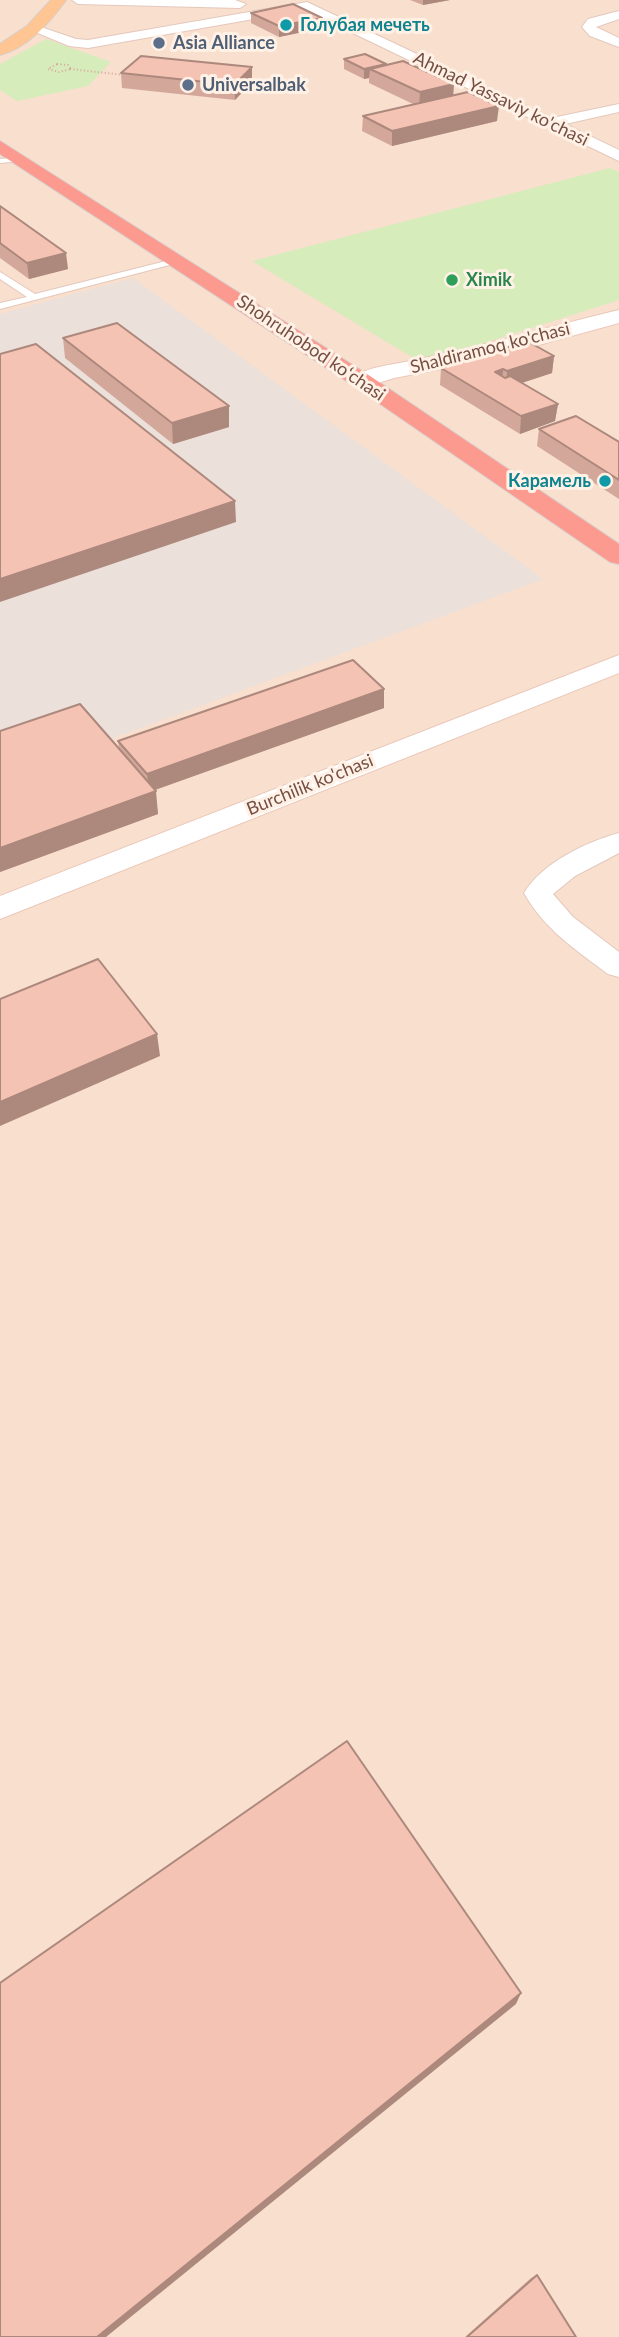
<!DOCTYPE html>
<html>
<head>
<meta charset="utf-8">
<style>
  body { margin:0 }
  canvas { display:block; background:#feecdd }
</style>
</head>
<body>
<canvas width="619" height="2337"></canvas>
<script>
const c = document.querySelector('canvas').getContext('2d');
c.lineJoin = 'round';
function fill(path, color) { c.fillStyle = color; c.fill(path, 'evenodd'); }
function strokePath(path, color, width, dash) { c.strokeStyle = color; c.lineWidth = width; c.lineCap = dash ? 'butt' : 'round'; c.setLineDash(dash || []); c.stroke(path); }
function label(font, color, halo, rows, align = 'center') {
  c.font = font + ' Lato,sans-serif'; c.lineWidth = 6; c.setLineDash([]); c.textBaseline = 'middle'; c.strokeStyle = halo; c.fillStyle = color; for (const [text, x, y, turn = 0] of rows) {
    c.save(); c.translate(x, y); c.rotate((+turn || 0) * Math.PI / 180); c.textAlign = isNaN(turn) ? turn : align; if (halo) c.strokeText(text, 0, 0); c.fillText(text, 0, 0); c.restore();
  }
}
fill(new Path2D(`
  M 0,0 L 619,0 L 619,2337 L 0,2337 Z`), '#f8dfce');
fill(new Path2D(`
  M 133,278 L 543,579 L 0,780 L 0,314 Z`), '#ebe0da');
fill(new Path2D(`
  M 46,39 L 111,62 L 88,86 L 17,101 L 0,90 L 0,64 Z
  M 610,168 L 619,172 L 619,300 L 422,363 L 252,261 Z`), '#d7ecbb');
const lane = new Path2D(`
  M 24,157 L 21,161 L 0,163 L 0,159 Z
  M 178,258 L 181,258 L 181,262 L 0,309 L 0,303 L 27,297 L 0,279 L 0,272 L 35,294 Z`);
const street = new Path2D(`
  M 72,0 L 235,0 L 246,4 L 240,8 L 78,4 Z
  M 307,2 L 552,118 L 619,104 L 619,112 L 565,124 L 619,150 L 619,161 L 305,10 L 88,48 L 69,46 L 28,29 L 35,25 L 76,39 L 88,40 Z
  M 619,11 L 619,19 L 596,27 L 619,38 L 619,47 L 590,36 L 582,27 L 588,19 Z
  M 619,833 L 619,853 L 575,876 L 553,894 L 573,917 L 619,952 L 619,977 L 608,974 C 576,950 544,929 524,893 C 542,863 586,842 619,833 Z`);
const secondary = new Path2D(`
  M 619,310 L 619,323 L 473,363 L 394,378 L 362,388 L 354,386 L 351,381 C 360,368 390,365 405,362 C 478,348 548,327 619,310 Z
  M 619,655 L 619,673 L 0,919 L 0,896 Z`);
const primary = new Path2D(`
  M 51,0 L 66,0 C 50,22 28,48 0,55 L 0,44 L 27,26 Z`);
const highway = new Path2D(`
  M 0,141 L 370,376 L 619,544 L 619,564 L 610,562 L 354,386 L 0,154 Z`);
strokePath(lane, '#e4c8bc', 2);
strokePath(street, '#e4c8bc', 2);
strokePath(secondary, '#eac8b9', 2);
strokePath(primary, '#d8cdcb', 2);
strokePath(highway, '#d8cdcb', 2);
strokePath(new Path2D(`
  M 57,64 L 68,65 L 71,69 L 59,72 L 48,69 Z
  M 70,69 L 125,75`), '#d9a697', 2, [1, 2.5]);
fill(lane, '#fff');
fill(street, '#fff');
fill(secondary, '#fff');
fill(primary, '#ffc693');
fill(highway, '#fd9a8f');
fill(new Path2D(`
  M 410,0 L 450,0 L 423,5 Z
  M 251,13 L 322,18 L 322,28 L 279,37 L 251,23 Z
  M 344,59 L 386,65 L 453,95 L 497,121 L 392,146 L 362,131 L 363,116 L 413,104 L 369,83 L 369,78 L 364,79 L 344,69 Z
  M 121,73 L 252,82 L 235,100 L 122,88 Z
  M 0,206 L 68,269 L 29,279 L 0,258 Z
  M 63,338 L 229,406 L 229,427 L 173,444 L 65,358 Z
  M 554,356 L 552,373 L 522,383 L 558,404 L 555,421 L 520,434 L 440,385 L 441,368 Z
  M 539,429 L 619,442 L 619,499 L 537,446 Z
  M 384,689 L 384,708 L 155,790 L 158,814 L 0,872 L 0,731 L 119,749 L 118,741 Z
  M 537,2275 L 576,2337 L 465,2337 L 531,2278 Z`), '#d3a89a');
fill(new Path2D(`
  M 423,0 L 450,0 L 423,5 Z
  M 322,18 L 322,28 L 279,37 L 279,26 Z
  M 386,64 L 385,75 L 370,69 L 369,78 L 364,79 L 364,69 Z
  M 252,67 L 252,82 L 235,100 L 234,85 Z
  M 454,84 L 453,99 L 419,107 L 420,92 Z
  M 499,106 L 497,121 L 392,146 L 392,131 Z
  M 66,253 L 68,269 L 29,279 L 27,263 Z
  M 554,356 L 552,373 L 506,388 L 507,371 Z
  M 503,369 L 502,386 L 495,372 Z
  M 558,404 L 555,421 L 520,434 L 521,416 Z
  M 229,406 L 229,427 L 173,444 L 172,423 Z
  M 235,501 L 236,522 L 0,602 L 0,579 Z
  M 384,689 L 384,708 L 149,792 L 147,774 Z
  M 156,791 L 158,814 L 0,872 L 0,848 Z
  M 157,1034 L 160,1056 L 0,1126 L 0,1102 Z
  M 521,1993 L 516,2004 L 106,2337 L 97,2337 Z`), '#ac887d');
const building = new Path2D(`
  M 293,4 L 322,18 L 279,26 L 251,13 Z
  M 365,54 L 386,64 L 364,69 L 344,59 Z
  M 141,56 L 252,67 L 234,85 L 121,73 Z
  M 403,61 L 454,84 L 420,92 L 370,69 Z
  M 468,92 L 499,106 L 392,131 L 363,116 Z
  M 0,206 L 66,253 L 27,263 L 0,243 Z
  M 117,323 L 229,406 L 172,423 L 63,338 Z
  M 527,341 L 554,356 L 507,371 L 503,369 L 495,372 L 505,378 L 510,376 L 558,404 L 521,416 L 441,368 Z
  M 36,344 L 235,501 L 0,579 L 0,354 Z
  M 576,416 L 619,442 L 619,480 L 539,429 Z
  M 353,660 L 384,689 L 147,774 L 118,741 Z
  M 80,704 L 156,791 L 0,848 L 0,731 Z
  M 98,959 L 157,1034 L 0,1102 L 0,999 Z
  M 347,1741 L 521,1993 L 97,2337 L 0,2337 L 0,1983 Z
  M 537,2275 L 576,2337 L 467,2337 Z`);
fill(building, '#f5c3b3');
strokePath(building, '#ac887d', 2);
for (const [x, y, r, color] of [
  [286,25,7,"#0f9aa8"],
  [159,43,7,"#5c6f8a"],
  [188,85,7,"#5c6f8a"],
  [452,280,7,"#2e9e5b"],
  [605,481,7,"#0f9aa8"]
]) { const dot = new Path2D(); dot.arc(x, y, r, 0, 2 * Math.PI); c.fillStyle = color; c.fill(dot); strokePath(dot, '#fff1e5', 2.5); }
label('bold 18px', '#0d838f', '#fff1e5', [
  ["Голубая мечеть",300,25],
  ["Карамель",591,481,"right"]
], 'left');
label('bold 18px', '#4e5e75', '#fff1e5', [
  ["Asia Alliance",173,43],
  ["Universalbak",202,85]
], 'left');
label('18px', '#754e44', '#fff1e5', [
  ["Ahmad Yassaviy ko'chasi",501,99,26],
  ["Shohruhobod koʻchasi",311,348,34],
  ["Shaldiramoq ko'chasi",490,348,-14],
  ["Burchilik ko'chasi",310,785,-22]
]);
label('bold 18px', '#27864d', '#fff1e5', [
  ["Ximik",466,280]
], 'left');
</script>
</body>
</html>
